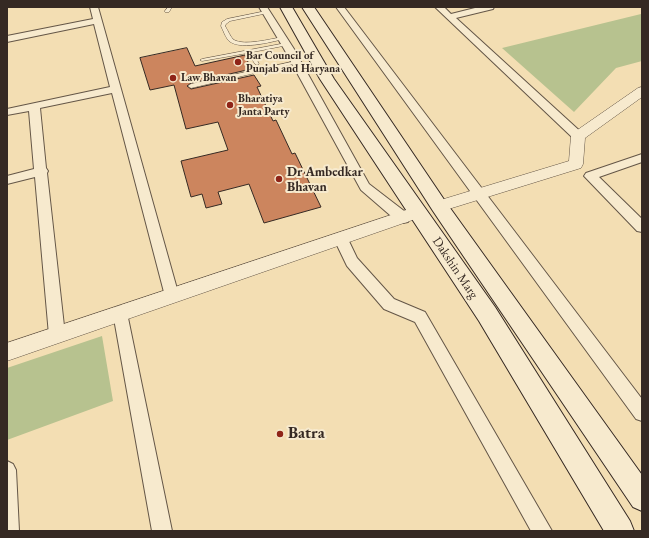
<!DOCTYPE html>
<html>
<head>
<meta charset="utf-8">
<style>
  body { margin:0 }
  #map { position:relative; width:649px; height:538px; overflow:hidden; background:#f3deb3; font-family:"EB Garamond",serif }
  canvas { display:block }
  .frame { position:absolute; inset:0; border:8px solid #352923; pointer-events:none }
</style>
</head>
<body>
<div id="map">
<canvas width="649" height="538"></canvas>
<div class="frame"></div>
</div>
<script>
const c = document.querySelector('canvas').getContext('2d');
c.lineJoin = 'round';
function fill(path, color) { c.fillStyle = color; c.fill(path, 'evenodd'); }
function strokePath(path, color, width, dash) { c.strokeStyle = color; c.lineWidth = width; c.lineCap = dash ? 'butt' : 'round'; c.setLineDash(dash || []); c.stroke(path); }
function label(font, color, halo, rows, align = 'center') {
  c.font = font + ' "EB Garamond",serif'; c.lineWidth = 4; c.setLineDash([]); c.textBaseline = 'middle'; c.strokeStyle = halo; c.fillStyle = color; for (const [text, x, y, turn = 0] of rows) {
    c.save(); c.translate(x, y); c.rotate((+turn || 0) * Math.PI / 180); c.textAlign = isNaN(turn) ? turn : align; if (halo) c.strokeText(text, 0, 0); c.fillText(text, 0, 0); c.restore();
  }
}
fill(new Path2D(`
  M 641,14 L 642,61 L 616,68 L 574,112 L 502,48 Z
  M 102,336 L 113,401 L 7,440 L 7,368 Z`), '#b7c28f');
const building = new Path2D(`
  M 187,48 L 195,66 L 245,55 L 251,69 L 191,83 L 187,86 L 191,89 L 254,75 L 261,86 L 257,87 L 273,121 L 276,120 L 292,154 L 295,153 L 321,207 L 264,223 L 249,184 L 218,192 L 222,204 L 206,208 L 202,194 L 191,197 L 181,161 L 228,150 L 218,122 L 186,129 L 174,85 L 150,90 L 140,58 Z`);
fill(building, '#cc855e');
strokePath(building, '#352923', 1);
const service = new Path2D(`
  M 168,7 L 172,7 L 169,12 L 165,12 L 165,11 Z
  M 266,11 L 268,11 L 268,13 L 230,21 L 226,24 L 225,26 C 228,30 230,37 234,40 C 244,46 271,39 282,37 L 284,37 L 284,39 C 271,42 238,51 228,40 C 225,36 223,30 221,26 L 222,22 L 227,19 Z
  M 286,43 L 288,43 L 288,45 L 253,52 L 259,64 L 257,65 L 255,64 L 248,53 L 202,61 L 200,60 L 202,59 Z
  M 296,61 L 298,62 L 298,63 L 191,88 L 188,86 L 191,84 Z`);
const minor = new Path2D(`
  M 90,7 L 98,7 L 179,296 L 177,300 L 172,302 L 167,300 L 165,296 L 112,93 L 40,108 L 46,168 L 48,171 L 47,173 L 65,335 L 62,340 L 57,342 L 52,340 L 49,335 L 35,177 L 7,184 L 7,176 L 34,169 L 29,111 L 7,115 L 7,109 L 110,87 L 94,24 L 7,42 L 7,36 L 93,19 Z
  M 259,7 L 267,7 L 294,49 L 369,184 L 408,214 L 409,218 L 408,222 L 403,223 L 398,222 L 361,190 L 284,49 Z
  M 336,7 L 344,7 L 642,399 L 642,421 L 636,419 Z
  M 435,7 L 444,7 L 451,14 L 479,7 L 494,7 L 493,9 L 456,18 L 582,133 L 584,136 L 582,139 L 574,139 Z
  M 642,154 L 642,162 L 599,177 L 642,219 L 642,232 L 637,231 L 584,176 L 586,173 Z
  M 341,234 L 346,235 L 357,258 L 394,299 L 425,312 L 552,531 L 531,531 L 415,322 L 384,309 L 347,266 L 334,239 L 336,235 Z
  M 120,306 L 125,308 L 127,313 L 172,531 L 152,531 L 113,313 L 115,308 Z
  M 7,461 L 13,464 L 16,470 L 19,531 L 7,531 Z`);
const tertiary = new Path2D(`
  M 642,87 L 642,97 L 585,138 L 583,164 L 581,168 L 439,212 L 434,210 L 431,206 L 434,202 L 569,161 L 571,136 L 573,133 L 638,88 Z
  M 418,206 L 424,208 L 426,212 L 424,216 L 7,361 L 7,343 Z`);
const secondary = new Path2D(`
  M 280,7 L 292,7 L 334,79 L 495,307 L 630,521 L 634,531 L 604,531 L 479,321 L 320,79 Z
  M 302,7 L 314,7 L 445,201 L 642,475 L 642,511 L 633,507 L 433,211 Z`);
strokePath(service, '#645647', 1);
strokePath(minor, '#645647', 2);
strokePath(tertiary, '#645647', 1);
strokePath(secondary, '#352923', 2);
fill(service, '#f7eace');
fill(minor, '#f7eace');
fill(tertiary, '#f7eace');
fill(secondary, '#f7eace');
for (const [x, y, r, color] of [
  [238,62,4,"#8f2418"],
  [173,78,4,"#8f2418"],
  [230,105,4,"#8f2418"],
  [279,179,4,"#8f2418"],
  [280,434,4,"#8f2418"]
]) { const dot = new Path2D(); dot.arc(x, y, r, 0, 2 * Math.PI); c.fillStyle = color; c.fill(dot); strokePath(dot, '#f7eace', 1.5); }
label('bold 11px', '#352923', '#f7eace', [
  ["Bar Council of",246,56],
  ["Punjab and Haryana",246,69],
  ["Law Bhavan",181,78],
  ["Bharatiya",238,99],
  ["Janta Party",238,112]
], 'left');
label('bold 13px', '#352923', '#f7eace', [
  ["Dr Ambedkar",287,172],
  ["Bhavan",287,187]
], 'left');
label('13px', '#352923', '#f7eace', [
  ["Dakshin Marg",455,268,56]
]);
label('bold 16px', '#352923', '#f7eace', [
  ["Batra",288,434]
], 'left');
</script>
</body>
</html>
